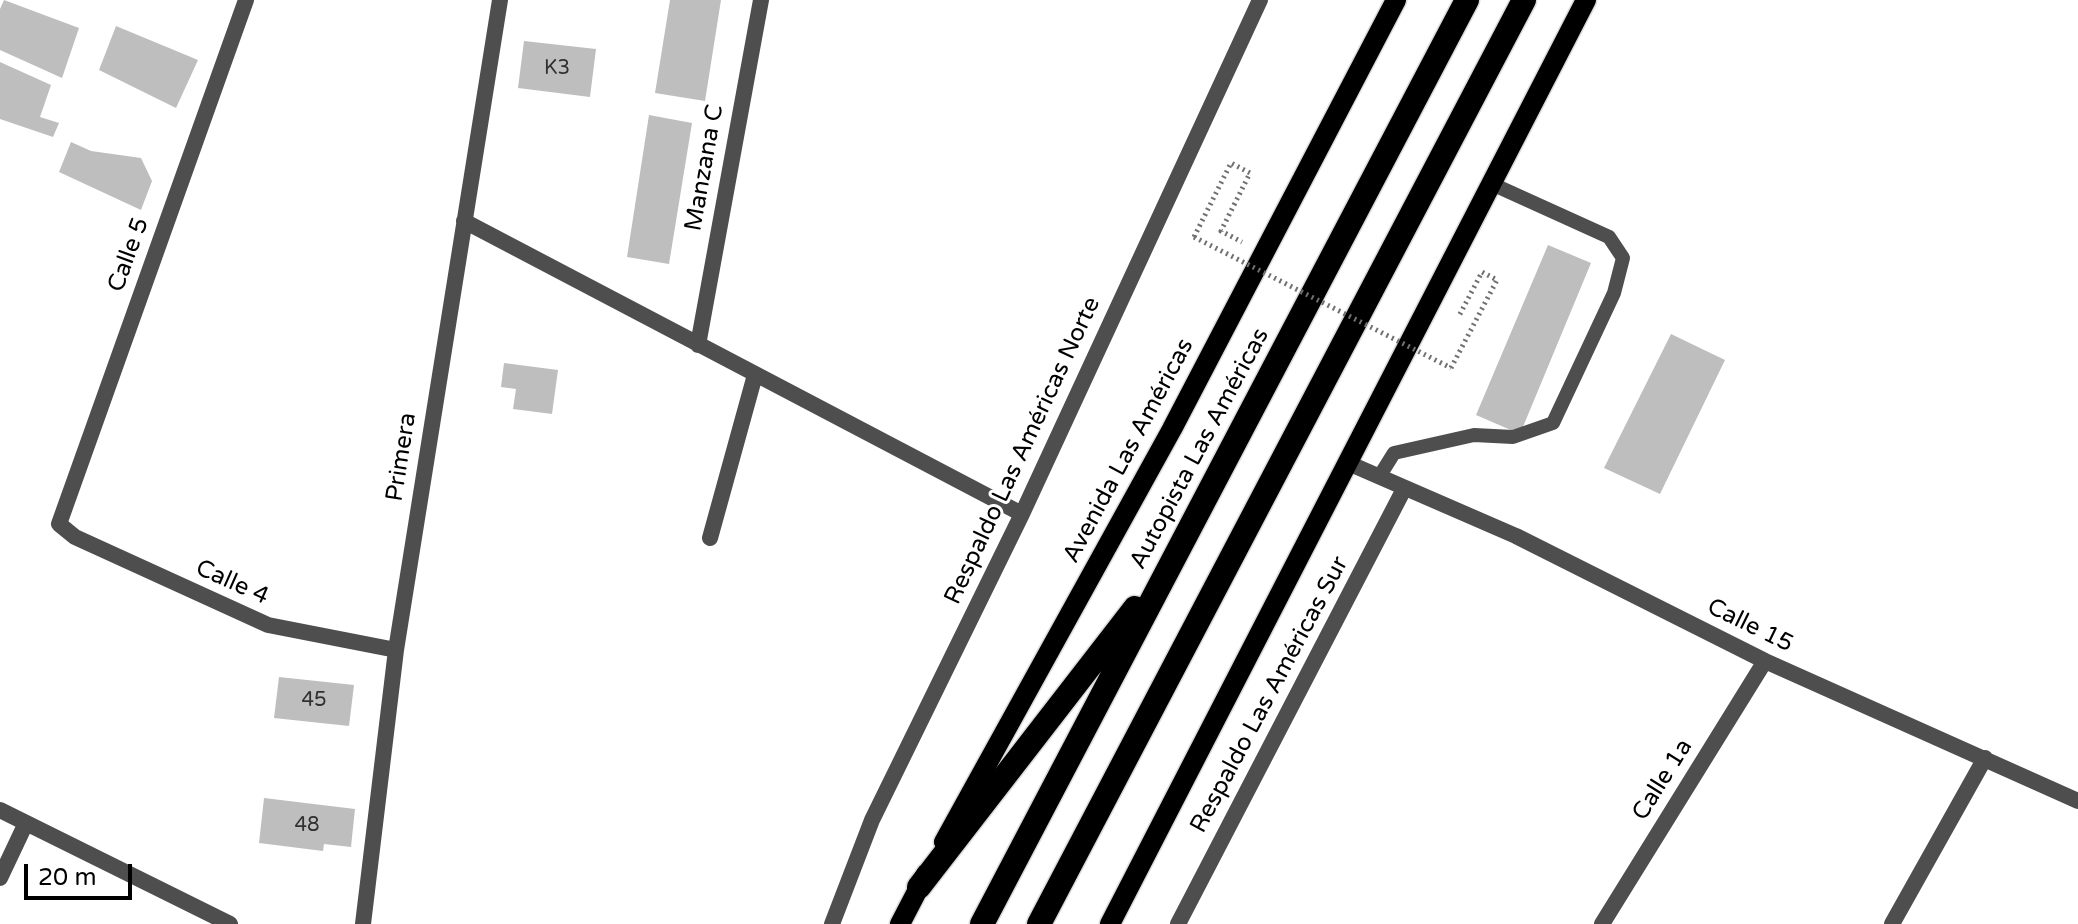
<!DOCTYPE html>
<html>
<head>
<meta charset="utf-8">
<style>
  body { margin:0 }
  #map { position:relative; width:2078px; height:924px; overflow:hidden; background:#fff; font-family:"Varela Round",sans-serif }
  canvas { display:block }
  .scale { position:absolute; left:24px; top:864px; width:108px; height:36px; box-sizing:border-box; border:4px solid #000; border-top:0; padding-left:10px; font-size:24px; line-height:28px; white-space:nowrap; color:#000; -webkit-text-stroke:6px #fff; paint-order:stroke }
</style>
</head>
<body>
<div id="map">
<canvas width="2078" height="924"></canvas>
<div class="scale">20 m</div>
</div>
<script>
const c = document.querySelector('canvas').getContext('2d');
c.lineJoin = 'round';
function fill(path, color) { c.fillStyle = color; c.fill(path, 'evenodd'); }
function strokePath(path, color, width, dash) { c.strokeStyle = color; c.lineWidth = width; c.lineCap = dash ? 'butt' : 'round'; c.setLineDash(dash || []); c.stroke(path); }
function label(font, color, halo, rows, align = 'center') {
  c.font = font + ' "Varela Round",sans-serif'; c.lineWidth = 6; c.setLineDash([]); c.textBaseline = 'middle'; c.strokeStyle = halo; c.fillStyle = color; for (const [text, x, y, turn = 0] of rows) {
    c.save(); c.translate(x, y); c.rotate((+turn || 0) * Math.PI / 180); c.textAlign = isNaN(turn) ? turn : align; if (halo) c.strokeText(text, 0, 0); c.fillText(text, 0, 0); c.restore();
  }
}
fill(new Path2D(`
  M 4,0 L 79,28 L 62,78 L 0,50 L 0,9 Z
  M 670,0 L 721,0 L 705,101 L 655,93 Z
  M 116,26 L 198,60 L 176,108 L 99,70 Z
  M 524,41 L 596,49 L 590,97 L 518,88 Z
  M 0,62 L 51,85 L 40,117 L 59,123 L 53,137 L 0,119 Z
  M 649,115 L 692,123 L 669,264 L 627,257 Z
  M 71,142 L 91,151 L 141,158 L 152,181 L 141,210 L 59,172 Z
  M 1548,245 L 1591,263 L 1520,434 L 1476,415 Z
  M 1671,334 L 1725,360 L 1660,494 L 1604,468 Z
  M 504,363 L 558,370 L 552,414 L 513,409 L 516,389 L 501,387 Z
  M 279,677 L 354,685 L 349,726 L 274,718 Z
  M 264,798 L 355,809 L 351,847 L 324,844 L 323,851 L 259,843 Z`), '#bebebe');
const primary = new Path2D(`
  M 944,842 L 1172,429 L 1396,0
  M 900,924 L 926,874
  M 1110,924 L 1586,0`);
const motorway = new Path2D(`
  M 919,887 L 1135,608
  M 982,924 L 1467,0
  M 1039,924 L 1524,0`);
strokePath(primary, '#dbdbdb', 23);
strokePath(motorway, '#dbdbdb', 27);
strokePath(new Path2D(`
  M 1194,237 L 1231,163 L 1250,173 L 1221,231 L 1242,242
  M 1451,368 L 1497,280 L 1482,272 L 1459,316`), '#707070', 5, [2, 4]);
strokePath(new Path2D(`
  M 1379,477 L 1394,453 L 1474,435 L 1513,437 L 1553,423 L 1614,293 L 1623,258 L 1609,237 L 1492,184`), '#4e4e4e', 14);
strokePath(new Path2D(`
  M 246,0 L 59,524 L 75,537 L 268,625 L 396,650
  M 464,221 L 1022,514
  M 698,345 L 761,0
  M 1348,463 L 1516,536 L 1765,661 L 2078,801
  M 710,538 L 755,375
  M 0,810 L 230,924
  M 0,878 L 26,823
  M 363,924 L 396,650 L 500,0
  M 832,924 L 872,820 L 1022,514 L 1260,0
  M 1178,924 L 1404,489
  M 1602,924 L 1765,661
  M 1892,924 L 1985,758`), '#4e4e4e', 16);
strokePath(primary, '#000', 20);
strokePath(motorway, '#000', 24);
strokePath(new Path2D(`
  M 1194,237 L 1451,368`), '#707070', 5, [2, 4]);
label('20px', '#303030', null, [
  ["K3",557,69],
  ["45",314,701],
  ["48",307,826]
]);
label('24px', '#000', '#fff', [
  ["Manzana C",705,168,-80],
  ["Calle 5",129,255,-70],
  ["Autopista Las Américas",1200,449,-62],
  ["Respaldo Las Américas Norte",1023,451,-65],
  ["Avenida Las Américas",1129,451,-62],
  ["Primera",402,457,-81],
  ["Calle 4",232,583,24],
  ["Calle 15",1750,626,26],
  ["Respaldo Las Américas Sur",1270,695,-62],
  ["Calle 1a",1663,780,-58]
]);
</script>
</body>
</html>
